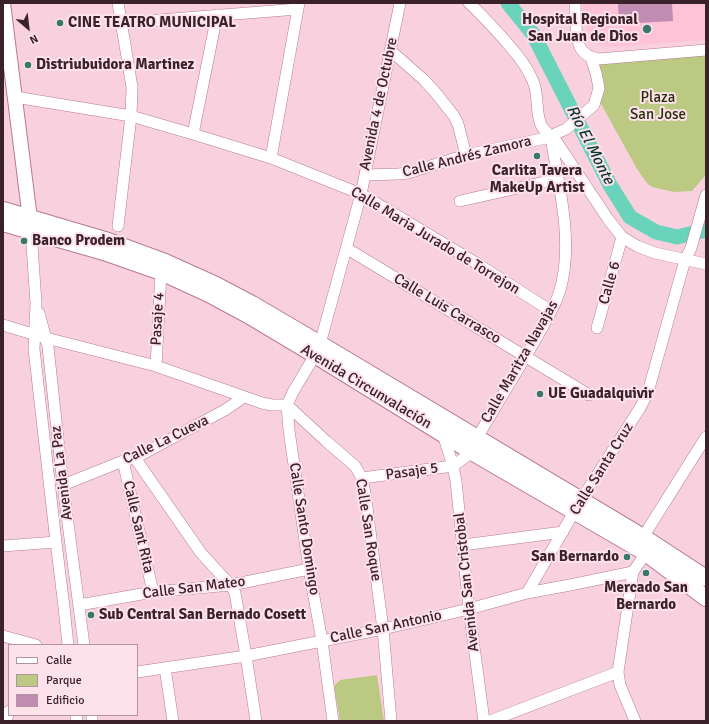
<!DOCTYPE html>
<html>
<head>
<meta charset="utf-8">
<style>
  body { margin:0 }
  #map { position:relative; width:709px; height:724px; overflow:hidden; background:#f9d1de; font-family:Signika,sans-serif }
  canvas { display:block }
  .frame { position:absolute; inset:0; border:4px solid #3a212a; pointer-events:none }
  .legend { position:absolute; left:8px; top:644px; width:130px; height:72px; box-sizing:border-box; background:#fee2eb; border:1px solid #b0959e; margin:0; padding:5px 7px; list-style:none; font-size:12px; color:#3a212a }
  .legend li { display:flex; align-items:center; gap:8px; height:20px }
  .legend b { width:20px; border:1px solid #b0959e }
  .north { position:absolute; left:8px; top:8px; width:40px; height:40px; -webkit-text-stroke:3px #fee2eb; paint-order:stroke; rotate:152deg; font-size:11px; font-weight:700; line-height:16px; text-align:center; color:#3a212a }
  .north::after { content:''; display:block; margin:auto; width:14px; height:18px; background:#3a212a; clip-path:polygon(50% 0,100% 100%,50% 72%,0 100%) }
</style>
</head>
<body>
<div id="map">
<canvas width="709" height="724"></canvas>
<div class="frame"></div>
<ul class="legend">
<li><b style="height:5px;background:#fff"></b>Calle</li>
<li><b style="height:11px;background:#bcc982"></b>Parque</li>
<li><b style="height:11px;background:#c08cb1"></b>Edificio</li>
</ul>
<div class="north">N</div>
</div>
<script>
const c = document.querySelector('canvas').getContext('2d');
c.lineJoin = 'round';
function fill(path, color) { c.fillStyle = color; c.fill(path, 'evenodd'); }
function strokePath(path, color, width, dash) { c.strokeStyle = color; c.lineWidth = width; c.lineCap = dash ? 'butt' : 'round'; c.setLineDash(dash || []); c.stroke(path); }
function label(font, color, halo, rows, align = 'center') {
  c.font = font + ' Signika,sans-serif'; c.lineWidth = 4; c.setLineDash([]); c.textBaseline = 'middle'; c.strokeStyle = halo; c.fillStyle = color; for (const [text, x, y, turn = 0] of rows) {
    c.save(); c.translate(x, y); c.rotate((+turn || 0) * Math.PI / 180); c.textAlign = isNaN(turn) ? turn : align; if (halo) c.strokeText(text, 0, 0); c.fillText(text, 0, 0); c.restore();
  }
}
fill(new Path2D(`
  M 583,3 L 706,3 L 706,40 L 611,47 L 598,45 L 592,39 L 583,18 Z`), '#ffc3d7');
fill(new Path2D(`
  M 706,54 L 706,170 L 705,176 L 692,191 L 674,192 L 652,187 L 646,182 L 637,169 L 600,102 C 610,87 602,76 597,61 Z
  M 377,675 L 384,721 L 340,721 L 334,686 L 340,680 Z`), '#bcc982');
strokePath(new Path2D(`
  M 508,3 L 533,34 L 610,185 L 630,217 L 656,232 L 677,237 L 706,230`), '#69d3bc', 15);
fill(new Path2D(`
  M 618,3 L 672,3 L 673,21 L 619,24 Z`), '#c08cb1');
const minor = new Path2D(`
  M 469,3 C 480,13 491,25 501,36 C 514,51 528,66 534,84 C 539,98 535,114 542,127 C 544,129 546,131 548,134
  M 575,3 C 575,11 576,18 576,26 C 577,43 579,56 599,59 L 706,50
  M 122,23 L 298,9
  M 390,50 L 424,80 L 435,92 L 454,116 L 458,124 L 466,155
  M 15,97 L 131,116 L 193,134 L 271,158 L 361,194 L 476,263 L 551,311
  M 193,134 L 217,15
  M 555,134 L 566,129 L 594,105 L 599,88 L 596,73 L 591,58
  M 556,141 L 608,219 L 622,237 L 637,246 L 655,253 L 706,264
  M 271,158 L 299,3
  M 365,175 L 398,174 L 408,173 L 466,155 L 546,138
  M 460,201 L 558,179
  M 118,226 L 131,116 L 132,87 L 118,3
  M 31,231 L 36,303 L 34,349 L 56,542 L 64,607 L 68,645
  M 346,248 L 589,395
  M 39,313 L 48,347 L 63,485 L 84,645
  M 3,325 L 46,338 L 156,366 L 262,403 L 272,405 L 287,405 L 326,441 L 355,466 L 362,478 L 365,493 L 383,629 L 391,721
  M 597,328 L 622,237
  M 156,366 L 161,272
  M 443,434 L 453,466 L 456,481 L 469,609 L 484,721
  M 477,438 C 497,404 518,370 538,335 C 548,317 560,298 563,277 C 571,234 559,186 552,143
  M 135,458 L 201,553 L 222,576 L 231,585 L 235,593 L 246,656 L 256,721
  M 123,461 L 153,592
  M 362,478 L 453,466 L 472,452
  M 63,485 L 123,461 L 135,458 L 225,410 L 244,397
  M 643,537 L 706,437
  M 463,545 L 563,532
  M 3,546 L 56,542
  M 527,593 L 581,500 L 640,408 L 648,392 L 685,260 L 691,248 L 706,195
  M 79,605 L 153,592 L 231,585 L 309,569
  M 3,636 L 36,645
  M 165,668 L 173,721
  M 137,672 L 246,656 L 322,641 L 383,629 L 469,609 L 527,593 L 570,585 L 633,572
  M 76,715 L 77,721
  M 92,715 L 92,721
  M 6,721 L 9,711
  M 333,721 L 322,641 L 309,569 L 289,430 L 287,405 L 293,392 L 315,355 L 320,344 L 361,194 L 400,3
  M 490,721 L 618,672
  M 635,721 L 620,685 L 618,672 L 633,572 L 646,553`);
const major = new Path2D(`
  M 3,3 L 31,227`);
const highway = new Path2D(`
  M 3,210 L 108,241 L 165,262 L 216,285 L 252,304 L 320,344 L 643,537 L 706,578
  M 3,223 L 104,252 L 161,272 L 209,294 L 248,315 L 315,355 L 472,452 L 646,553 L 706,598`);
strokePath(minor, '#b77b90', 12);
strokePath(major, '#b77b90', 16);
strokePath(highway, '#b77b90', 18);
strokePath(minor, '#fff', 11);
strokePath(major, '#fff', 14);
strokePath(highway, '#fff', 16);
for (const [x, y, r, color] of [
  [60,23,4,"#36786a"],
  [647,29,5,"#36786a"],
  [28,65,4,"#36786a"],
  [537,156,4,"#36786a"],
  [24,241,4,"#36786a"],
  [540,394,4,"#36786a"],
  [627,557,4,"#36786a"],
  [646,573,4,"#36786a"],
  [91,615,4,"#36786a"]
]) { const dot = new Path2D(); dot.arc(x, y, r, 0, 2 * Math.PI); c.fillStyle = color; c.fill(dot); strokePath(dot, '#fee2eb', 1.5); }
label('bold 15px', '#3a212a', '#fee2eb', [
  ["Hospital Regional",638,20,"right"],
  ["San Juan de Dios",638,37,"right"],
  ["CINE TEATRO MUNICIPAL",68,23],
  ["Distriubuidora Martinez",36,65],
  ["Carlita Tavera",537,171,"center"],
  ["MakeUp Artist",537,188,"center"],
  ["Banco Prodem",32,241],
  ["UE Guadalquivir",548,394],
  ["San Bernardo",619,557,"right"],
  ["Mercado San",646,588,"center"],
  ["Bernardo",646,605,"center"],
  ["Sub Central San Bernado Cosett",99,615]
], 'left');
label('15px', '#282d09', '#fee2eb', [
  ["Plaza",658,98],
  ["San Jose",658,115]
]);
label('15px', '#3a212a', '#fee2eb', [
  ["Avenida 4 de Octubre",379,104,-78],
  ["Calle Andrés Zamora",467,157,-14],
  ["Calle Maria Jurado de Torrejon",435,241,31],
  ["Calle 6",610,283,-74],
  ["Calle Luis Carrasco",447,309,31],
  ["Pasaje 4",158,319,-87],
  ["Calle Maritza Navajas",520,362,-60],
  ["Avenida Circunvalación",366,387,31],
  ["Calle La Cueva",166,440,-26],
  ["Calle Santa Cruz",602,469,-58],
  ["Pasaje 5",412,472,-8],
  ["Avenida La Paz",62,473,-97],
  ["Calle Sant Rita",138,527,77],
  ["Calle Santo Domingo",304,529,81],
  ["Calle San Roque",368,530,81],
  ["Avenida San Cristobal",467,582,-96],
  ["Calle San Mateo",194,588,-7],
  ["Calle San Antonio",386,627,-12]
]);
label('italic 16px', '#083b31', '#fee2eb', [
  ["Río El Monte",590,145,63]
]);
</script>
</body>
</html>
